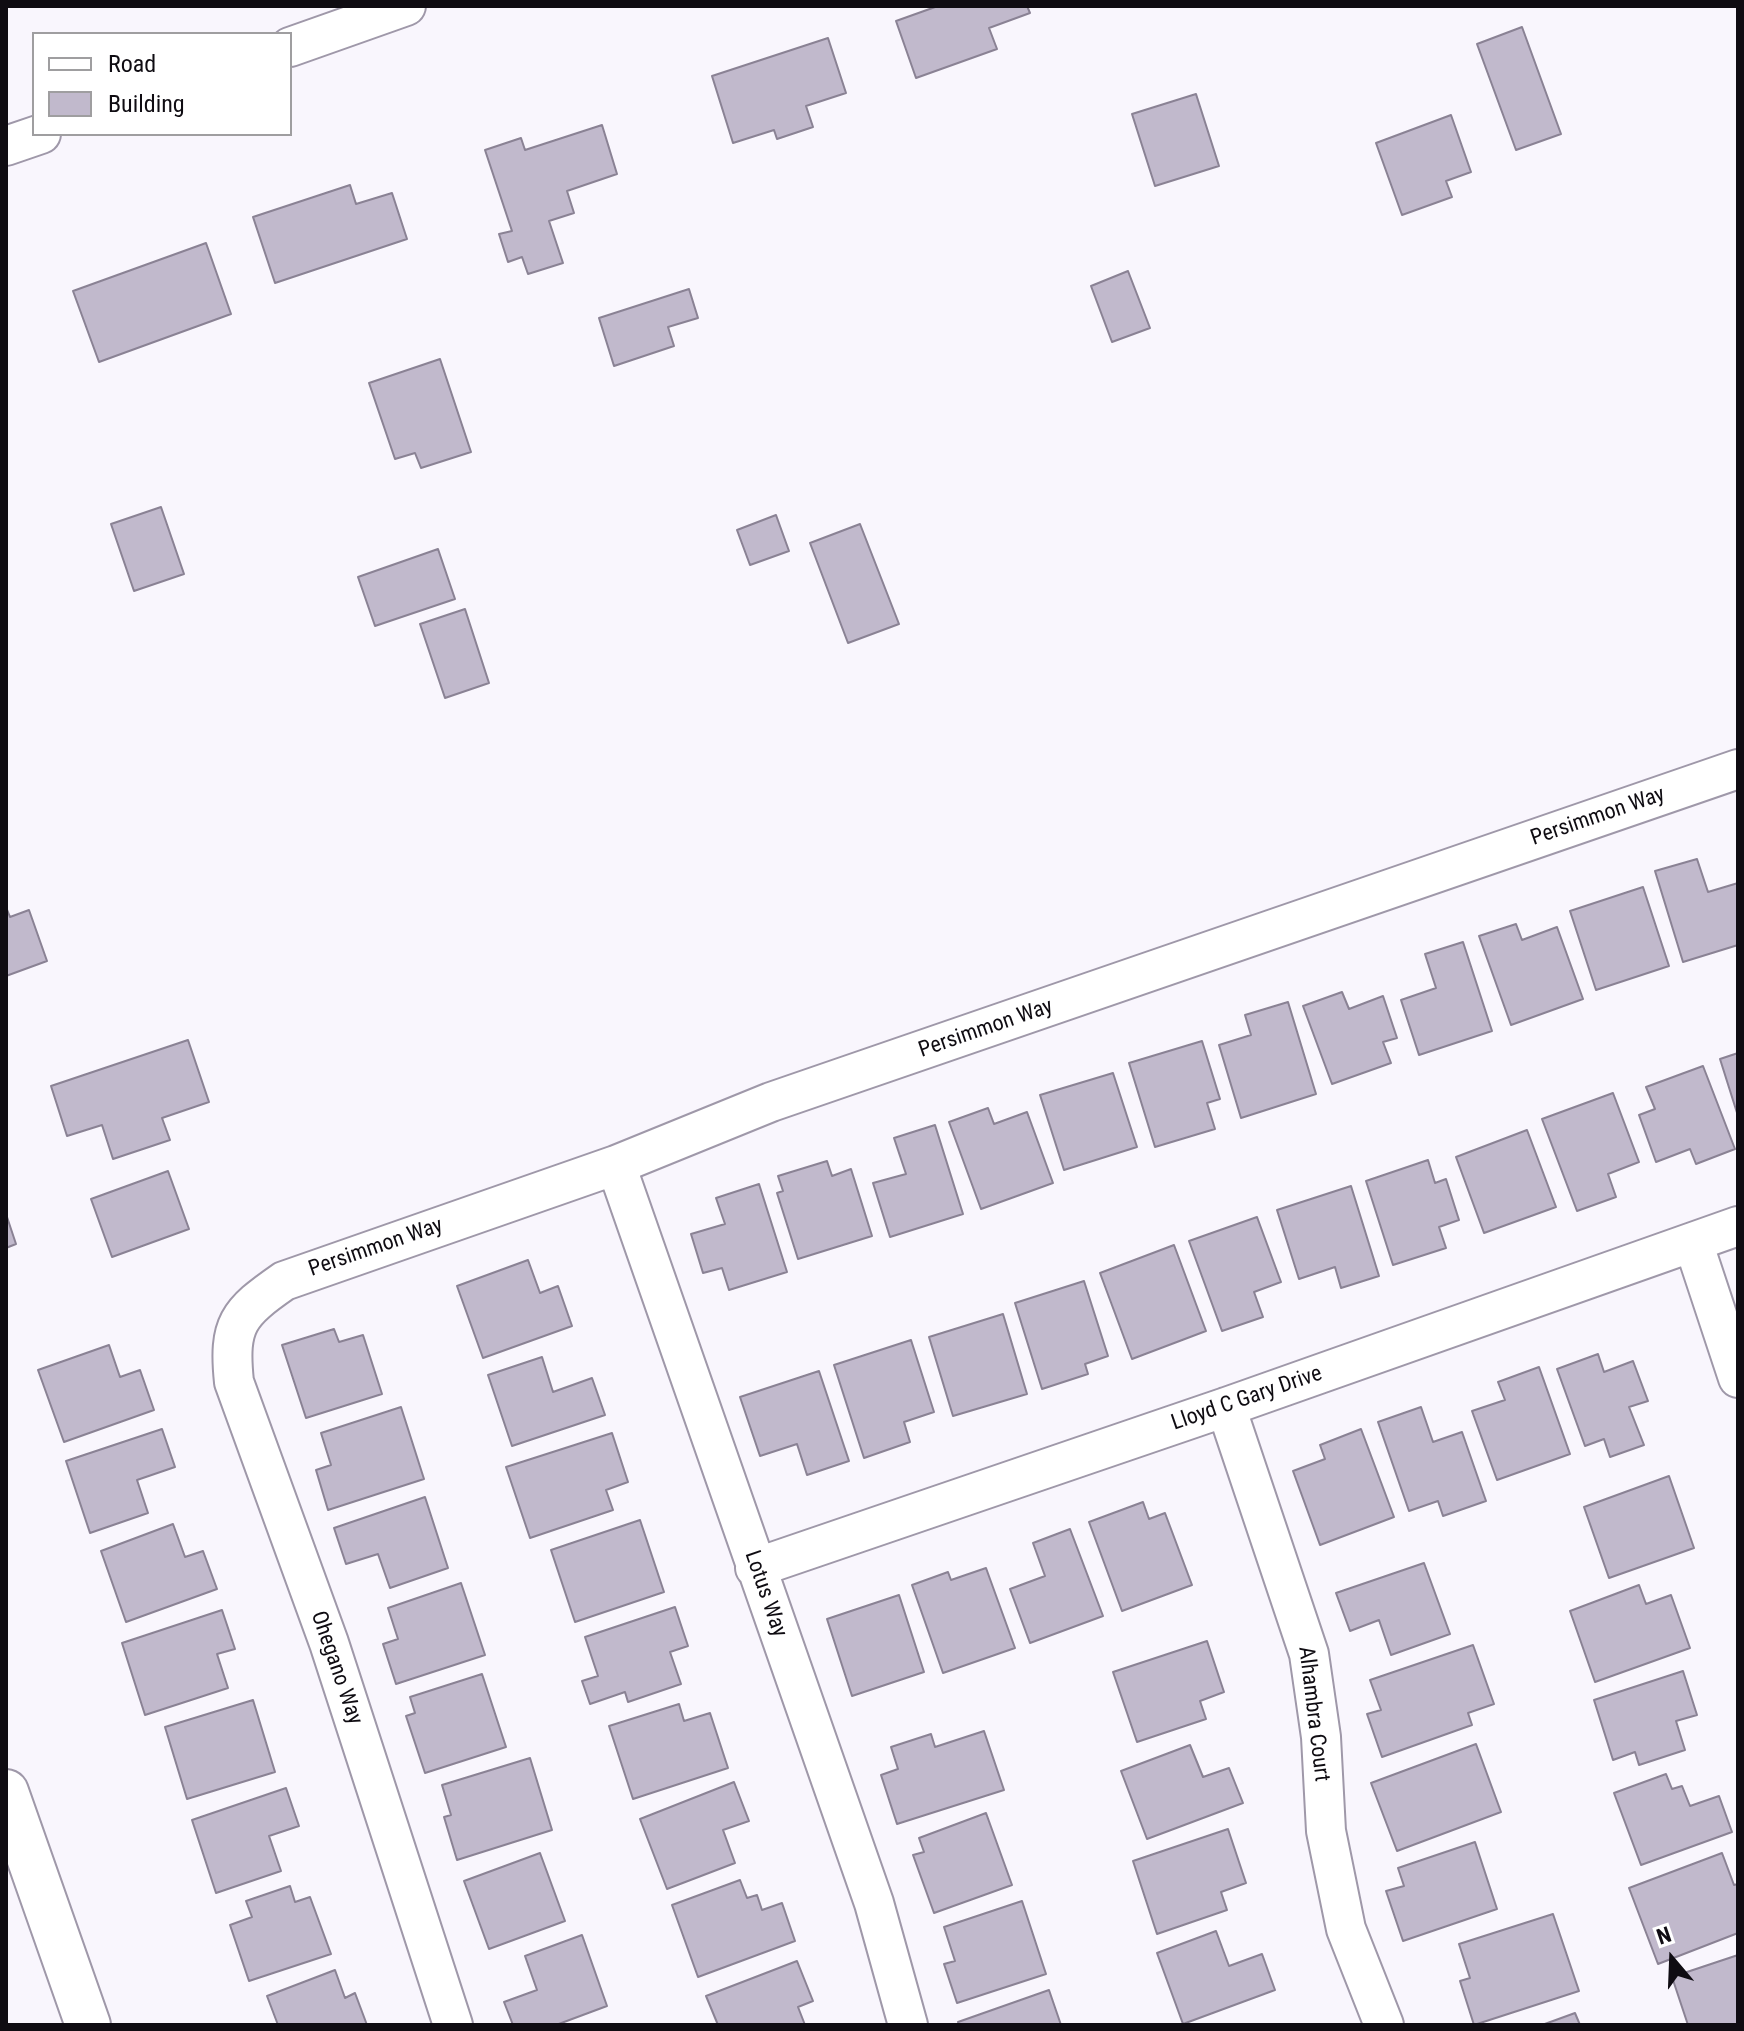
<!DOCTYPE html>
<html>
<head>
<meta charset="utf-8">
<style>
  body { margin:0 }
  #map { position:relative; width:1744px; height:2031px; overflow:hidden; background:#f9f6fd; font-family:"Roboto Condensed",sans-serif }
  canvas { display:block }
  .frame { position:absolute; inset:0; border:8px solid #0f0c12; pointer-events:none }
  .legend { position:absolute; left:32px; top:32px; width:260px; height:104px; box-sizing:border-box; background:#fff; border:2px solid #9f9ea0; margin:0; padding:10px 14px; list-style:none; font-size:24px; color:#0f0c12 }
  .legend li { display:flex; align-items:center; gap:16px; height:40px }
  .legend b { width:40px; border:2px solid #9f9ea0 }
  .north { position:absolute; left:1632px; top:1919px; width:80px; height:80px; -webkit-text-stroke:6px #fff; paint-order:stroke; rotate:341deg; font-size:22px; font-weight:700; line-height:32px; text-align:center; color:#0f0c12 }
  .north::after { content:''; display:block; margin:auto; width:28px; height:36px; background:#0f0c12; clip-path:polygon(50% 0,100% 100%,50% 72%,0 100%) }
</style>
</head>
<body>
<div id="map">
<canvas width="1744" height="2031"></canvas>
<div class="frame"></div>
<ul class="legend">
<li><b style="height:10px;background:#fff"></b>Road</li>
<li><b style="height:22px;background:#c1b9cc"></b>Building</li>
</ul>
<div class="north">N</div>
</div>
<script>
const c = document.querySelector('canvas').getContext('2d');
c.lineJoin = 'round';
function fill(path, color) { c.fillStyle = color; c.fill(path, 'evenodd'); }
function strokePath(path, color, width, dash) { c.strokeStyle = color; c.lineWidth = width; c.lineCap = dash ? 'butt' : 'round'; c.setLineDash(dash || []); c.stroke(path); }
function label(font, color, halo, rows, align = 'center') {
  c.font = font + ' "Roboto Condensed",sans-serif'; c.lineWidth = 8; c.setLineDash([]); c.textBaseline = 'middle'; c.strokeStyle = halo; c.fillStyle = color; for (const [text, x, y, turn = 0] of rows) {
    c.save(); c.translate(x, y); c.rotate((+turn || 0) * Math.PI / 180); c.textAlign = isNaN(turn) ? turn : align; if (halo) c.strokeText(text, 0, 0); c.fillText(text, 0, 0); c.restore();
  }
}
const building = new Path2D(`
  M 938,6 L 1027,6 L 1030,13 L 989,28 L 997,49 L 916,78 L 896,21 Z
  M 1522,27 L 1561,134 L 1516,150 L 1477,44 Z
  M 828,38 L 846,93 L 806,106 L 813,127 L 777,139 L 774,130 L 733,143 L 712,76 Z
  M 1196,94 L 1219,166 L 1155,186 L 1132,114 Z
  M 1451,115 L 1471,172 L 1446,181 L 1452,197 L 1402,215 L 1376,143 Z
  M 602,125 L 617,174 L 567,191 L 574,213 L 549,221 L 563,263 L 528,274 L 522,257 L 508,262 L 499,234 L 512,231 L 485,150 L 521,138 L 525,150 Z
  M 350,185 L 356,204 L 392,193 L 407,239 L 275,283 L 253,217 Z
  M 206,243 L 231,314 L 99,362 L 73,291 Z
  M 1128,271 L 1150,328 L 1112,342 L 1091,286 Z
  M 689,289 L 698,318 L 668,327 L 674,346 L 614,366 L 599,318 Z
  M 440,359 L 471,452 L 421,468 L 415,453 L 395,459 L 369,383 Z
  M 161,507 L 184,574 L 134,591 L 111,524 Z
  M 776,515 L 789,551 L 750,565 L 737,530 Z
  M 860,524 L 899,624 L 848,643 L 810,543 Z
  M 438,549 L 455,599 L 375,626 L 358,577 Z
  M 465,609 L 489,683 L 445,698 L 420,624 Z
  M 1697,859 L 1708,892 L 1738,883 L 1738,945 L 1683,962 L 1655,871 Z
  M 1643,887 L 1669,966 L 1596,990 L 1570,911 Z
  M 6,907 L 10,917 L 29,910 L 47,961 L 6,976 Z
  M 1516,924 L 1522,940 L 1557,927 L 1583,999 L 1511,1025 L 1479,936 Z
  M 1463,942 L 1492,1031 L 1419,1055 L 1401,1000 L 1436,988 L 1425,954 Z
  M 1342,992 L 1349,1009 L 1383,996 L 1397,1038 L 1383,1042 L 1391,1063 L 1332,1084 L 1303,1006 Z
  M 1288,1002 L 1316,1094 L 1241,1118 L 1219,1045 L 1251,1035 L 1245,1015 Z
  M 188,1040 L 209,1102 L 162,1118 L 170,1140 L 113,1159 L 102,1125 L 67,1136 L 51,1086 Z
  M 1202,1041 L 1220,1099 L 1207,1103 L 1215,1129 L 1155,1147 L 1129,1063 Z
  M 1738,1053 L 1738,1116 L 1720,1059 Z
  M 1703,1066 L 1735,1149 L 1696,1164 L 1690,1149 L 1656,1162 L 1639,1115 L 1655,1109 L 1646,1087 Z
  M 1113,1073 L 1137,1147 L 1064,1170 L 1040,1095 Z
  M 1613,1093 L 1639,1162 L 1608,1174 L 1616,1197 L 1577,1211 L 1542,1119 Z
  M 988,1108 L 994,1124 L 1027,1112 L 1053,1183 L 981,1209 L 949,1122 Z
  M 935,1125 L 963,1214 L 890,1237 L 873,1183 L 906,1174 L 894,1138 Z
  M 1527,1130 L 1556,1207 L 1484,1233 L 1456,1157 Z
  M 1428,1160 L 1435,1183 L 1446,1179 L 1459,1220 L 1439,1227 L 1446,1248 L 1393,1265 L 1366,1181 Z
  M 827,1161 L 832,1176 L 851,1169 L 872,1236 L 798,1259 L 777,1193 L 783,1191 L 778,1176 Z
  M 168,1171 L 189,1229 L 112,1257 L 91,1199 Z
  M 759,1184 L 787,1272 L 729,1290 L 722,1268 L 703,1273 L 691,1234 L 725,1224 L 716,1198 Z
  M 1351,1186 L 1379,1276 L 1341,1288 L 1335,1267 L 1299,1279 L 1277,1210 Z
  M 6,1214 L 16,1244 L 6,1248 Z
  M 1257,1217 L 1281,1282 L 1254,1292 L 1263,1317 L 1222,1331 L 1189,1241 Z
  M 1174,1245 L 1206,1331 L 1132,1359 L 1100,1273 Z
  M 528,1260 L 540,1293 L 558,1286 L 572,1326 L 483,1358 L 457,1286 Z
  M 1084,1281 L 1108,1356 L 1085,1364 L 1088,1374 L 1042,1389 L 1015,1303 Z
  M 1003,1314 L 1027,1394 L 953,1416 L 929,1337 Z
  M 334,1329 L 339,1342 L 363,1335 L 382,1394 L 306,1418 L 282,1345 Z
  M 911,1340 L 934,1412 L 904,1422 L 910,1442 L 864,1458 L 834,1365 Z
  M 109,1345 L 120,1377 L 140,1370 L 154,1410 L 64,1442 L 38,1370 Z
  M 1598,1354 L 1604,1372 L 1633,1361 L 1648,1401 L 1629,1407 L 1644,1445 L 1610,1457 L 1604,1439 L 1585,1446 L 1557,1369 Z
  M 542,1357 L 553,1392 L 592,1378 L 605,1415 L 512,1446 L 488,1375 Z
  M 1539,1367 L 1570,1454 L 1497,1480 L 1472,1411 L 1505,1400 L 1498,1382 Z
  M 819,1371 L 849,1461 L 807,1475 L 797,1444 L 760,1456 L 740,1397 Z
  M 401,1407 L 424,1479 L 328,1510 L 316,1470 L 331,1465 L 321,1433 Z
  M 1421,1407 L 1433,1442 L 1462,1432 L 1486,1501 L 1443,1516 L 1438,1501 L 1409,1511 L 1378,1422 Z
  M 162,1429 L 175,1467 L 137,1480 L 148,1513 L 90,1533 L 66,1461 Z
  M 1361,1429 L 1394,1517 L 1320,1545 L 1293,1471 L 1325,1459 L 1320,1445 Z
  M 612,1433 L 628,1482 L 606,1490 L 613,1510 L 530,1538 L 506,1467 Z
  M 1669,1476 L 1694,1548 L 1609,1578 L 1584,1507 Z
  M 425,1497 L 448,1568 L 390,1588 L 378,1554 L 346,1564 L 334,1528 Z
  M 1143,1502 L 1149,1519 L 1165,1513 L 1192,1585 L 1122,1611 L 1089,1522 Z
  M 640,1520 L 664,1592 L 575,1622 L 551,1550 Z
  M 173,1524 L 185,1557 L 203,1551 L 217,1589 L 126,1622 L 101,1551 Z
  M 1070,1529 L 1103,1616 L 1030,1643 L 1010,1589 L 1045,1576 L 1033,1543 Z
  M 1424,1563 L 1450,1634 L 1391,1655 L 1379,1620 L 1350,1631 L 1336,1593 Z
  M 986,1568 L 1015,1648 L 943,1673 L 912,1585 L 948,1572 L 951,1580 Z
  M 461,1583 L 485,1655 L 396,1684 L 383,1644 L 398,1639 L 388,1608 Z
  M 1639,1585 L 1646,1604 L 1671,1595 L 1690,1648 L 1595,1682 L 1570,1611 Z
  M 899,1595 L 924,1672 L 852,1696 L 827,1619 Z
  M 675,1607 L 688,1646 L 670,1652 L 681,1684 L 628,1702 L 625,1692 L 590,1704 L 582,1681 L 598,1676 L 585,1637 Z
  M 222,1610 L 235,1649 L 217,1654 L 228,1688 L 145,1715 L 122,1643 Z
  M 1207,1641 L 1224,1692 L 1200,1701 L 1206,1719 L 1137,1742 L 1113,1672 Z
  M 1473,1645 L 1494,1704 L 1468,1713 L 1472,1725 L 1382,1757 L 1367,1714 L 1381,1710 L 1370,1680 Z
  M 1683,1671 L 1697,1715 L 1676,1721 L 1685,1750 L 1639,1765 L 1635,1752 L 1613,1760 L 1594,1700 Z
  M 482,1674 L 506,1747 L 425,1773 L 406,1716 L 415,1713 L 410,1697 Z
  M 253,1700 L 275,1772 L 187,1799 L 165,1727 Z
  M 679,1704 L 684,1721 L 710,1713 L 728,1768 L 633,1799 L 609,1726 Z
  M 984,1731 L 1004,1790 L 897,1824 L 881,1775 L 898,1769 L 891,1747 L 931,1734 L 935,1747 Z
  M 1476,1744 L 1501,1812 L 1397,1851 L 1371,1783 Z
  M 1190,1745 L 1203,1777 L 1229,1768 L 1243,1803 L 1147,1839 L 1121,1771 Z
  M 530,1758 L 552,1830 L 457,1860 L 444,1817 L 451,1815 L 442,1785 Z
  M 1666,1774 L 1672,1789 L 1682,1786 L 1690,1806 L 1719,1796 L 1732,1832 L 1641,1865 L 1614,1793 Z
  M 734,1782 L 749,1821 L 723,1830 L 735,1863 L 667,1889 L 640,1819 Z
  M 286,1788 L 299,1826 L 269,1836 L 281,1871 L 216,1893 L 192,1820 Z
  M 986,1813 L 1012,1885 L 934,1913 L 913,1855 L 924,1852 L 919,1838 Z
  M 1228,1829 L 1246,1883 L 1221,1892 L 1227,1910 L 1157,1934 L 1133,1861 Z
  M 1475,1842 L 1497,1909 L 1403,1941 L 1386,1891 L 1404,1886 L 1398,1868 Z
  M 540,1853 L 565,1921 L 489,1949 L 464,1881 Z
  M 1722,1853 L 1734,1885 L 1738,1884 L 1738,1933 L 1658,1964 L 1629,1888 Z
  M 740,1880 L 747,1898 L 757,1895 L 762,1910 L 782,1903 L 795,1941 L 698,1977 L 672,1905 Z
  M 290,1886 L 295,1902 L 310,1897 L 331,1954 L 249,1981 L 230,1925 L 252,1917 L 246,1901 Z
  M 1022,1901 L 1046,1974 L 957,2003 L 944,1964 L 955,1961 L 944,1927 Z
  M 1553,1914 L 1579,1991 L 1474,2025 L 1460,1981 L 1470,1978 L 1459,1944 Z
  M 1216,1931 L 1229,1966 L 1262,1954 L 1275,1990 L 1183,2024 L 1157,1953 Z
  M 582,1935 L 607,2006 L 556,2025 L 513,2025 L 504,2002 L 537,1990 L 525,1956 Z
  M 1738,1955 L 1738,2025 L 1688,2025 L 1672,1977 Z
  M 797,1961 L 813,2001 L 798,2007 L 805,2025 L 718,2025 L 706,1996 Z
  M 335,1970 L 345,1998 L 355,1993 L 367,2025 L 278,2025 L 267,1996 Z
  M 1049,1990 L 1061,2025 L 959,2025 L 958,2022 Z
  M 1575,2013 L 1580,2025 L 1542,2025 Z`);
fill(building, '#c1b9cc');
strokePath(building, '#8a8294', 2);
const minor = new Path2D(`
  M 290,47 L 406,6
  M 6,146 L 41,134
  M 616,1165 L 874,1903 L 908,2025
  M 1693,1242 L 1738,1378
  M 1226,1407 L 1309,1654 L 1321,1737 L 1326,1831 L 1346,1929 L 1384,2025
  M 755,1568 L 1226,1407 L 1738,1226
  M 453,2025 L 329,1643 L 234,1382 C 228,1324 238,1313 284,1281 L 616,1165 L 771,1102 L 1738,769`);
const major = new Path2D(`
  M 6,1792 L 88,2025`);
strokePath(minor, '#9f98a9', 42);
strokePath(major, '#9f98a9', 48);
strokePath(minor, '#fff', 38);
strokePath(major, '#fff', 44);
label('22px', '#0f0c12', '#fff', [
  ["Persimmon Way",1598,817,-19],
  ["Persimmon Way",986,1029,-19],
  ["Persimmon Way",376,1248,-19],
  ["Lloyd C Gary Drive",1247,1399,-19],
  ["Lotus Way",765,1594,71],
  ["Ohegano Way",336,1668,71],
  ["Alhambra Court",1313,1714,83]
]);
</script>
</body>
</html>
